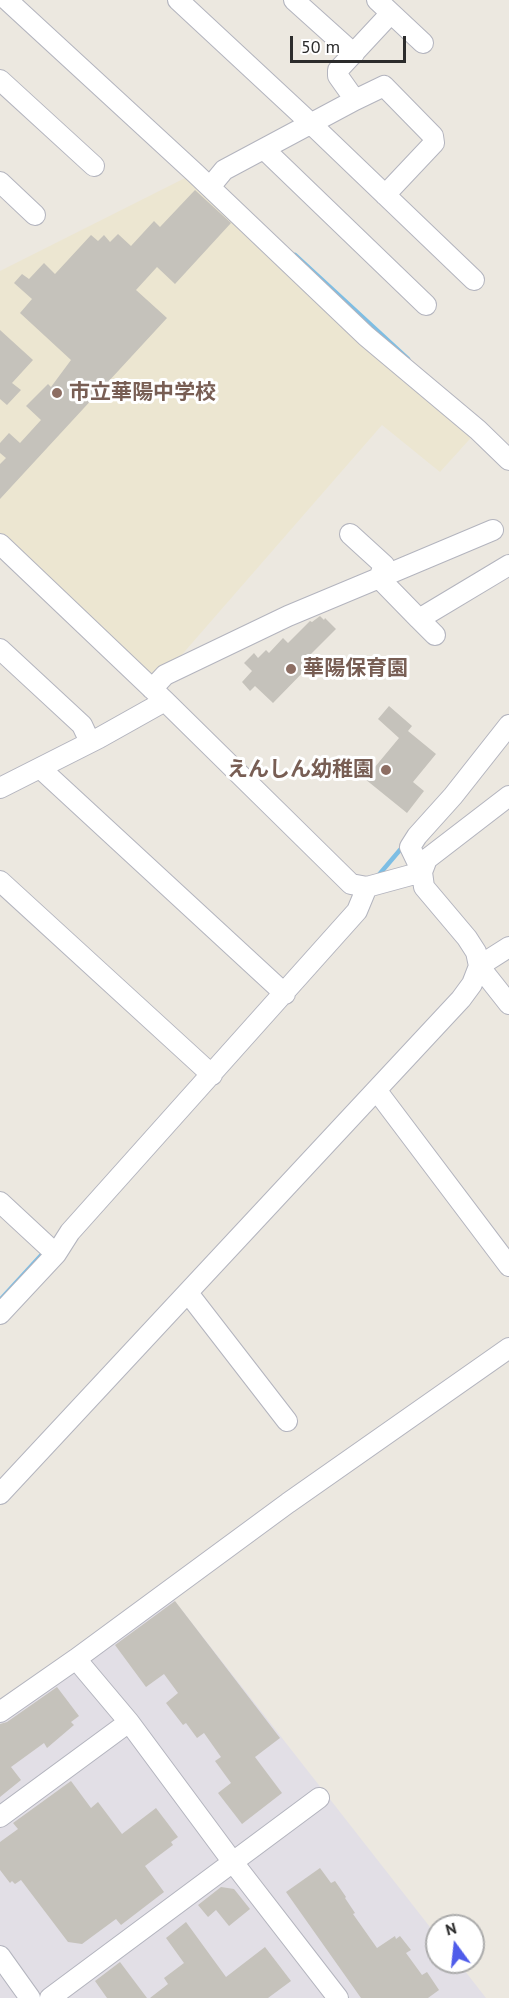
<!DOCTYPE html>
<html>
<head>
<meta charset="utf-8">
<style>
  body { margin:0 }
  #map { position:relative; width:509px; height:1998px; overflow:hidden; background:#ece8e0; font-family:"PT Sans",sans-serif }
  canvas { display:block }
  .north { position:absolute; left:425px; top:1914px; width:60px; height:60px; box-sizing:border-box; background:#fff; border:2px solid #ababab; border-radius:50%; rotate:345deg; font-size:16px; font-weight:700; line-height:24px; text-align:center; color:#2c2c2c }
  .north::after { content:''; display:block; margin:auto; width:21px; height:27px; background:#4f5cea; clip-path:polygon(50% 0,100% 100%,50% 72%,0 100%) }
  .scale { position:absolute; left:290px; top:36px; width:116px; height:27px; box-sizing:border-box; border:3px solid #2c2c2c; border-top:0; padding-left:8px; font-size:18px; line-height:21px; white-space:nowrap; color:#2c2c2c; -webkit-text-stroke:4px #fff; paint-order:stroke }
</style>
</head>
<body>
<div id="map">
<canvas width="509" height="1998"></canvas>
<div class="north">N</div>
<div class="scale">50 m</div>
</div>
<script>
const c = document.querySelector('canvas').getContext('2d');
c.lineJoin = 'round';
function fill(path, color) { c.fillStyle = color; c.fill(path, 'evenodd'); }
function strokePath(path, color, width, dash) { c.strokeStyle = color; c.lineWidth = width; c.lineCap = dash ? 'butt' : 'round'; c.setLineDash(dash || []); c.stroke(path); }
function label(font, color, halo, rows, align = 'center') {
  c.font = font + ' "PT Sans","Noto Sans JP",sans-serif'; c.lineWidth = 6; c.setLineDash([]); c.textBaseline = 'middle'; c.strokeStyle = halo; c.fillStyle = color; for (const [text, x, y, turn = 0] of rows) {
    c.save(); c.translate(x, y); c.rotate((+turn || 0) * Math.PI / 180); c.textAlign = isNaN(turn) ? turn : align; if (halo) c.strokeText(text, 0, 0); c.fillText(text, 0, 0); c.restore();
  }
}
fill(new Path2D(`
  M 167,1591 L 437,1936 L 437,1962 L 458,1962 L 486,1998 L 0,1998 L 0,1714 Z`), '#e2dfe6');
fill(new Path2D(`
  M 195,173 L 478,430 L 440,472 L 382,425 L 152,689 L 0,544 L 0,271 Z`), '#ece6d1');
strokePath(new Path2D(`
  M 295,255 L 408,359
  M 377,877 L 405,844
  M 0,1300 L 45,1251`), '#7dbee4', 4.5);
fill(new Path2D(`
  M 195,190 L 231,223 L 175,284 L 157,267 L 136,290 L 167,318 L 0,499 L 0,464 L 6,458 L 0,453 L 0,443 L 9,433 L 20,443 L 41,420 L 26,406 L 48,384 L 51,387 L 71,360 L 20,313 L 32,299 L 14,283 L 22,274 L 29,279 L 44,263 L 55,274 L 91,235 L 98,241 L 104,235 L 110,242 L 118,234 L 131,246 L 154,221 L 160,227 Z
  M 0,330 L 33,360 L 12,383 L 21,390 L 7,405 L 0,399 Z
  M 320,616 L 324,620 L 325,618 L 336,629 L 308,657 L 313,662 L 273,703 L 255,686 L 250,691 L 242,682 L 252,671 L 244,663 L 254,653 L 258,658 L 266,650 L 269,653 L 283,638 L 288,643 L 310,621 L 312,622 Z
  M 389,706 L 412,726 L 408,731 L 436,754 L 413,782 L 424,791 L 407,813 L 365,779 L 399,738 L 378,719 Z
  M 175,1601 L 280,1738 L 255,1757 L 282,1793 L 242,1824 L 218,1793 L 231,1783 L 215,1761 L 221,1757 L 204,1733 L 197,1738 L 186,1723 L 183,1725 L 166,1703 L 178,1693 L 164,1674 L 146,1687 L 115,1645 Z
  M 57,1687 L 79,1716 L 71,1722 L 74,1725 L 47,1748 L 44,1743 L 11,1767 L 21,1780 L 0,1797 L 0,1724 L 7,1722 Z
  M 71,1781 L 91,1808 L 98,1802 L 122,1834 L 156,1808 L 178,1837 L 171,1842 L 173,1845 L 145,1866 L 164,1892 L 121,1925 L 116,1919 L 82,1944 L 68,1942 L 21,1880 L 15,1884 L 12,1881 L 10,1883 L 0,1870 L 0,1842 L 18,1829 L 13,1823 Z
  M 320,1868 L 331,1883 L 335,1881 L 346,1897 L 345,1898 L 355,1913 L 353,1914 L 377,1948 L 395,1936 L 396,1939 L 400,1936 L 411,1950 L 406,1953 L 422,1975 L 427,1972 L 439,1990 L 428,1998 L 361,1998 L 286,1892 Z
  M 221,1887 L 234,1889 L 250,1909 L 229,1926 L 216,1910 L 208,1917 L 198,1905 Z
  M 186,1922 L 226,1977 L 265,1947 L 291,1981 L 268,1998 L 150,1998 L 168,1984 L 164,1978 L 184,1963 L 166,1938 Z
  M 120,1962 L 147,1998 L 107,1998 L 95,1981 Z`), '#c5c2bb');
const minor = new Path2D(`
  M 7,0 L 195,173 L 366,336 L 478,430 L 509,460
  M 178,0 L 305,118 L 474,280
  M 294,0 L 354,54
  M 377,0 L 423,43
  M 0,80 L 94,166
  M 355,100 L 384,86 L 433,136 L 434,143 L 385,195
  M 264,149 L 426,305
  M 0,182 L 35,215
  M 210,187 L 224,170 L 355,100 L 338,76 L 338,70 L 391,13
  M 350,534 L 384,565 L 379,578
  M 0,544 L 165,701 L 351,884 L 367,887 L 422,872
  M 379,578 L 493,530
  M 419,619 L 435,635
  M 0,649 L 82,725 L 90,742
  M 152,689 L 165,675 L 288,616 L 379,578 L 419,619 L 509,565
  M 509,725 L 453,796 L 417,836 L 410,847 L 422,872 L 424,887 L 467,938 L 476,952 L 479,966 L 509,1004
  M 40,768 L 285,994
  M 0,788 L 99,738 L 165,701
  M 422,872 L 427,859 L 509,796
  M 0,881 L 212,1075
  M 377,1091 L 509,1266
  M 0,1202 L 56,1254
  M 188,1293 L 287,1421
  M 0,1314 L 56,1254 L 70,1232 L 357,911 L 367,887
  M 0,1494 L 461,999 L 472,984 L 479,966 L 509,947
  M 76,1659 L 129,1722 L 232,1861 L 338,1998
  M 0,1712 L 76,1659 L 288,1503 L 509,1348
  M 0,1817 L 129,1722
  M 0,1956 L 30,1998
  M 50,1998 L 319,1798`);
strokePath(minor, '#b3b4be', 22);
strokePath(minor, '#fff', 20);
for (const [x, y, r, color] of [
  [57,393,6,"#8d6e63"],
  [291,669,6,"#8d6e63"],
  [386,770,6,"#8d6e63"]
]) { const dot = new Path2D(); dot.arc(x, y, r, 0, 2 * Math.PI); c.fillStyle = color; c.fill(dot); strokePath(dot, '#fff', 2); }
label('bold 21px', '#785e54', '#fff', [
  ["市立華陽中学校",69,393],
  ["華陽保育園",303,669],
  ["えんしん幼稚園",374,770,"right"]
], 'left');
</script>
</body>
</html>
